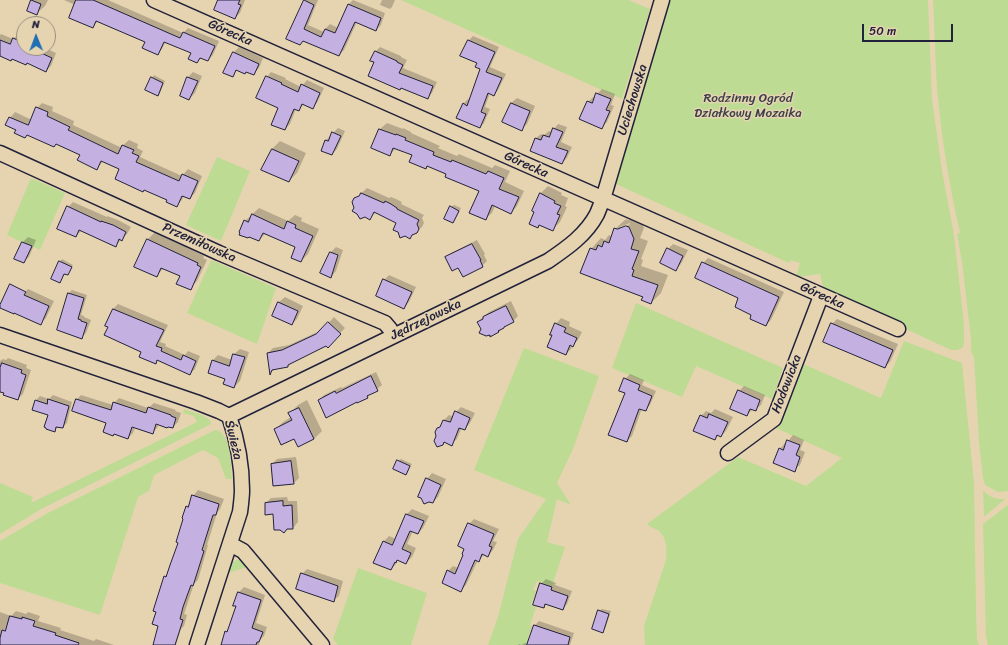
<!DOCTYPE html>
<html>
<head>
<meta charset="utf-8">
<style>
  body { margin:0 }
  #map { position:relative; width:1008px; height:645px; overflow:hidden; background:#e6d4b1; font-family:Sriracha,sans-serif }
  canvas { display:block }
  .north { position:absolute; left:16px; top:16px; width:40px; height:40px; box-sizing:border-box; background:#e6d4b1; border:1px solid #988d82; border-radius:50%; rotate:359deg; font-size:11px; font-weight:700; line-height:16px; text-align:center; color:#22223b }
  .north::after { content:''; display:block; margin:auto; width:14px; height:18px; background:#1f6fb2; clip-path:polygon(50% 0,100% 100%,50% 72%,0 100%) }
  .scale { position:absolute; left:862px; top:24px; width:91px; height:18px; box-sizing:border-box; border:2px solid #22223b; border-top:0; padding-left:5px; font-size:12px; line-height:14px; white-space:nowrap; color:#22223b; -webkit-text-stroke:3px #e6d4b1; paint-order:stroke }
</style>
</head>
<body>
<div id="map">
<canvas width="1008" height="645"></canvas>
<div class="north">N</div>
<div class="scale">50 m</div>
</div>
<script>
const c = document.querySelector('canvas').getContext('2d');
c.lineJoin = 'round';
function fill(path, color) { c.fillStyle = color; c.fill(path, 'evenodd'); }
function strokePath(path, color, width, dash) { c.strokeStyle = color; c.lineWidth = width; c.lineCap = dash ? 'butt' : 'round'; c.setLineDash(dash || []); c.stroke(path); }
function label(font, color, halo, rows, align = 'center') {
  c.font = font + ' Sriracha,sans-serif'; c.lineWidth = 3; c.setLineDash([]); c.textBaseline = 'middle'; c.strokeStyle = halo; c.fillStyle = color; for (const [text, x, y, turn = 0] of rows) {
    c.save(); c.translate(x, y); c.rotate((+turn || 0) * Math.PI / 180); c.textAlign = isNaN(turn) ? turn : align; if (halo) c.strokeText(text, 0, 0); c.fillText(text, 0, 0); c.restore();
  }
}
fill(new Path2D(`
  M 401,0 L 628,0 L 650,9 L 622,99 Z
  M 668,0 L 928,0 L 932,99 L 942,171 L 954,235 L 964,325 L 964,343 L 963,347 L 958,350 L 951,350 L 824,291 L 820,274 L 796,277 L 800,263 L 791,260 L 789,263 L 616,184 Z
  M 933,0 L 1008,0 L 1008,491 L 998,492 L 985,485 L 983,478 L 979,442 L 974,357 L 971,351 L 971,339 L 962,262 L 957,234 L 960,233 C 951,192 943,149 939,107 C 935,71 935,36 933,0 Z
  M 217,157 L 250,171 L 221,241 L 186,225 Z
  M 31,178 L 65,193 L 40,250 L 7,235 Z
  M 211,260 L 276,288 L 257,344 L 187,313 Z
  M 636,303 L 783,368 L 772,399 L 696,366 L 682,397 L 612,368 Z
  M 904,341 L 962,363 L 974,483 L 976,610 L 977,639 L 979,645 L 645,645 L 644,626 L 666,560 C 667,550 667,539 660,532 C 658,529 652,528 649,526 L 647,524 L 738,457 L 806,486 L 842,458 L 776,428 L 803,364 L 881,398 Z
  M 524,348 L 599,376 L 573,449 L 557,483 L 571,505 L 557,499 L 547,542 L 565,547 L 552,586 L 537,581 L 533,590 L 536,591 L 531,605 L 536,607 L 530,625 L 532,626 L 528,638 L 547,645 L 488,645 L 498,617 L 518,539 L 546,499 L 474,470 Z
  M 184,409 L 202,415 L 210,420 L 211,424 L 43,508 L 0,534 L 0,483 L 33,497 L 31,503 L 197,422 L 194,416 L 183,413 Z
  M 215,430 C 231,431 231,466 232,479 L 226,479 L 218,458 L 203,450 L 154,475 L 149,491 L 138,497 L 100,615 L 0,583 L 0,541 L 46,514 Z
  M 983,490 C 990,498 995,499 1005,499 L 984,517 Z
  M 1008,505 L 1008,645 L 988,645 L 986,636 L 983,524 Z
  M 237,560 L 243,560 L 250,566 L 228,573 L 227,572 L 230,564 Z
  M 358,568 L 427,593 L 411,645 L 338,645 L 333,639 Z`), '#bddb93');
fill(new Path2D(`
  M 32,0 L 48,0 L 45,6 L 36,14 L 28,10 Z
  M 64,0 L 108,0 L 183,33 L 188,28 L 219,41 L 213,55 L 208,60 L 202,57 L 197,62 L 192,53 L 166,41 L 162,49 L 158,53 L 146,42 L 98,21 L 93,27 L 75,5 Z
  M 219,0 L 245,0 L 240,13 L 235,18 Z
  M 306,0 L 318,0 L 308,25 L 324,32 L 325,29 L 330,24 L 338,28 L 349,4 L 353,0 L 385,13 L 381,25 L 376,30 L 357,22 L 344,50 L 339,55 L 304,40 L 300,44 L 305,1 Z
  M 382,0 L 395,0 L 392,7 L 390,9 L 380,5 Z
  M 1,34 L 13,39 L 19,34 L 24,36 L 24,48 L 45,48 L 56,53 L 51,66 L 46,71 L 27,62 L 0,55 L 0,35 Z
  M 473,36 L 499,47 L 490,67 L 506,74 L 498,90 L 494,95 L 490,93 L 485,107 L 490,109 L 484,123 L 480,127 L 463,104 L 468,99 L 470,100 L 482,69 L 478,63 L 468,41 Z
  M 239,47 L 263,58 L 259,68 L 253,74 L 247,71 L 238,69 L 232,76 L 234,52 Z
  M 380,47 L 401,56 L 401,57 L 407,60 L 403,68 L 437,82 L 432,93 L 428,97 L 375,62 L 375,52 Z
  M 193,72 L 202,76 L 195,93 L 189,99 L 188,77 Z
  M 271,72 L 286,78 L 285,79 L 301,87 L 307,80 L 324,88 L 317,103 L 312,107 L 304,104 L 299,110 L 296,109 L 290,124 L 285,129 L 279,108 L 267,77 Z
  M 154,75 L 165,81 L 160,93 L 158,95 L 152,78 Z
  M 602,89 L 615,94 L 611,105 L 614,106 L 607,122 L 602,127 L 588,102 L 593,97 L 595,97 L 597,94 Z
  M 517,98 L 535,106 L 527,124 L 522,129 L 504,122 L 511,103 Z
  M 42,103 L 53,107 L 52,111 L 74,121 L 73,125 L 122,148 L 123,145 L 129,140 L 138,144 L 137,148 L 143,151 L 140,157 L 182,176 L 188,169 L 202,176 L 195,193 L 190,198 L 184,195 L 182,200 L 177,205 L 120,169 L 103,161 L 97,169 L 82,155 L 57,143 L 54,146 L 17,129 L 10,118 L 15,112 L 32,120 L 37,108 Z
  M 387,123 L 403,129 L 403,128 L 411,132 L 411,133 L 440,146 L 438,148 L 457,156 L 459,154 L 492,168 L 495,165 L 510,171 L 505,182 L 524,191 L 517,206 L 511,213 L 495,206 L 492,213 L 485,219 L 480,191 L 447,174 L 428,166 L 426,168 L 413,155 L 396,148 L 390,155 L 373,148 L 380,129 Z
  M 558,124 L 567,127 L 561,142 L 572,147 L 567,158 L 562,163 L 536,138 L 541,134 L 544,135 L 549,131 L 552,132 L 554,129 Z
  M 338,128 L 345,131 L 337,149 L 332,154 L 322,150 L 326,140 Z
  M 280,141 L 306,153 L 297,173 L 289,181 L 263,169 L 272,149 Z
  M 548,186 L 562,193 L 561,195 L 568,198 L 565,206 L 567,207 L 560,222 L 552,230 L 540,224 L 538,226 L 540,194 Z
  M 367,188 L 389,198 L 391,197 L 396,199 L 402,202 L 401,204 L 424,215 L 422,218 L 424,223 L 422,227 L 410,237 L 398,222 L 376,212 L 370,218 L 355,208 L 355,199 Z
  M 73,202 L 107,217 L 107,216 L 118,220 L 131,227 L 127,234 L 116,245 L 82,230 L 76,236 L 68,207 Z
  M 454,205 L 461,208 L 455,220 L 453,222 L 451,207 Z
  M 259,208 L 288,221 L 295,215 L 302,218 L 301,221 L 319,229 L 308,254 L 301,261 L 297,247 L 266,233 L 259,240 L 245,221 Z
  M 636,216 L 639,217 L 644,228 L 640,238 L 648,241 L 641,259 L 643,260 L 641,266 L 668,275 L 661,293 L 651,303 L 591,249 L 601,238 L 605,240 L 609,235 L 611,236 L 614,233 L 615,229 L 626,219 L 628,220 ZM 630,223 L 630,224 L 620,229 L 620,227 Z
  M 155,232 L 204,256 L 203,258 L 207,260 L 197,281 L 190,288 L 181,275 L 163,269 L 156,276 L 136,266 L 148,239 Z
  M 28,237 L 36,240 L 29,257 L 23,262 L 15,259 L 23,242 Z
  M 477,240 L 485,254 L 484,255 L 487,261 L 482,266 L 459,266 L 446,257 L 451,253 Z
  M 673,244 L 688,250 L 681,264 L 676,269 L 668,249 Z
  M 336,247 L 343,250 L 336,271 L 331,277 L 322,273 L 331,252 Z
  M 708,258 L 784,292 L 771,320 L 766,325 L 753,314 L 740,298 L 703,263 Z
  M 62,259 L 73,265 L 70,271 L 65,273 L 62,279 L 60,282 L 60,262 Z
  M 389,275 L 416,287 L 409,302 L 404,308 L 384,280 Z
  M 28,289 L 54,301 L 46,318 L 41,323 L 0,307 L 23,294 Z
  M 72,290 L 87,295 L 81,315 L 84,316 L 84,317 L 91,320 L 86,333 L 82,337 L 68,294 Z
  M 285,297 L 303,306 L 297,319 L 292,324 L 273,316 L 279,302 Z
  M 511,301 L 518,316 L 513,321 L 507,324 L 499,332 L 491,335 L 482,329 L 478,322 L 483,317 L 489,312 Z
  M 118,304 L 168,325 L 160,342 L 166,344 L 165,346 L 185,355 L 188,351 L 200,356 L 195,369 L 190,374 L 158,360 L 155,363 L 142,351 L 109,327 L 113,309 Z
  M 334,317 L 345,328 L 333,341 L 291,362 L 287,366 L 275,369 L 270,373 L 268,353 L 273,348 L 289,345 L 322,330 Z
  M 561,318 L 570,322 L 569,326 L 582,332 L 578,340 L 573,345 L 571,349 L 566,354 L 556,324 Z
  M 837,319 L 898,344 L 890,362 L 885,367 L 832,324 Z
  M 240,349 L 249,352 L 240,381 L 234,387 L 226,379 L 213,360 L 218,355 L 232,360 L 234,354 Z
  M 8,358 L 27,365 L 26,368 L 31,370 L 23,394 L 18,399 L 0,391 L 0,361 L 3,359 L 6,360 Z
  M 376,372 L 382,385 L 367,397 L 319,400 L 324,395 L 341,387 L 342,388 Z
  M 630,374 L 644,380 L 642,385 L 656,391 L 650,405 L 645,410 L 642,408 L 632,436 L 627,441 L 626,393 L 625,379 Z
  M 744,386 L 765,395 L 761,405 L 755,410 L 753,409 L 747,415 L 739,391 Z
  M 53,395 L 72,402 L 67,423 L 63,427 L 59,426 L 54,431 L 49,415 L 33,409 L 36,400 L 40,396 L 49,399 Z
  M 81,395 L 113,405 L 114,403 L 119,398 L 148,408 L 154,403 L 176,410 L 175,411 L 181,413 L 178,422 L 173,427 L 159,424 L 157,428 L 152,433 L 135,427 L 133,433 L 128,438 L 76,400 Z
  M 307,400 L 322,431 L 314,439 L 294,437 L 275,430 L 283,422 L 291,417 L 290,413 L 298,405 Z
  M 461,407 L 475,413 L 470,423 L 465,429 L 462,427 L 457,439 L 451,444 L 445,442 L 442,444 L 438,429 L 442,424 L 444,420 L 449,415 L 454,417 L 456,412 Z
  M 715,409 L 733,417 L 726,431 L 721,436 L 719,435 L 715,439 L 701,416 L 706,411 L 711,413 Z
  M 793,435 L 804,440 L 800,450 L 805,452 L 800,465 L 794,470 L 780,449 L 785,443 L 786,444 L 788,441 Z
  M 296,457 L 299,478 L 294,483 L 272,464 L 277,459 Z
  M 401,459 L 412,464 L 408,471 L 406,474 L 398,461 Z
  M 432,473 L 446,479 L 438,497 L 433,502 L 427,479 Z
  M 198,490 L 224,499 L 220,509 L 217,513 L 207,545 L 208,545 L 198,580 L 194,584 L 184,614 L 187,615 L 184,626 L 181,629 L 176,645 L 154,645 L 160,625 L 157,611 L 154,610 L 165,576 L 169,573 L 179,542 L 187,507 L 190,503 L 193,496 Z
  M 287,497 L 288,501 L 297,501 L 298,522 L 293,528 L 274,513 L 266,503 L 271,498 Z
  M 412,509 L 429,516 L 423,528 L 418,533 L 413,531 L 407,544 L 416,548 L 412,557 L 406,563 L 398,559 L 396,564 L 391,569 L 383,542 L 389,536 L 396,539 L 407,514 Z
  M 474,519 L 499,529 L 493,541 L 497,542 L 493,550 L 488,556 L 485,554 L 479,560 L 478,560 L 466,585 L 461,590 L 448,571 L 453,566 L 458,568 L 464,554 L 469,524 Z
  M 307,569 L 343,581 L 339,596 L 333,601 L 302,574 Z
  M 546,579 L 556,583 L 555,585 L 572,591 L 567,604 L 563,609 L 547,603 L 543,607 L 541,584 Z
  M 244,587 L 265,595 L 256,623 L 267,627 L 264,636 L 260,640 L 259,645 L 228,645 L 226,632 L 230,628 L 237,606 L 239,592 Z
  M 602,609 L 611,611 L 605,629 L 602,631 L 599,611 Z
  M 16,611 L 26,614 L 28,612 L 40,616 L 38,621 L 61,628 L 60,630 L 94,641 L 96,639 L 114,645 L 0,645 L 0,612 L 11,616 Z
  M 539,621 L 574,633 L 570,645 L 518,645 L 519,644 L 522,645 L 524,643 L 528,644 L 535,625 Z`), '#0003');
const building = new Path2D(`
  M 31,0 L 41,4 L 37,15 L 27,11 Z
  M 76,0 L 93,0 L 180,38 L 183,32 L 215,46 L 208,61 L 200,58 L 197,63 L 188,59 L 191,53 L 164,42 L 158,55 L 142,48 L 145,42 L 96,21 L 93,28 L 69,18 Z
  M 218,0 L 240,0 L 238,4 L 241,5 L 235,19 L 214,10 Z
  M 304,0 L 314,5 L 304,29 L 321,37 L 325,29 L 335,33 L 348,4 L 381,18 L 376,31 L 355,22 L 339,56 L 303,41 L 300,45 L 286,39 Z
  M 13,38 L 24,43 L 24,48 L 30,48 L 52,58 L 46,72 L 27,63 L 26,65 L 12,59 L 11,61 L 0,56 L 0,40 L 10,44 Z
  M 468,40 L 495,52 L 486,72 L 502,78 L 494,96 L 488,93 L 481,112 L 486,114 L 480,128 L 456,118 L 463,103 L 467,106 L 480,69 L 475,67 L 477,63 L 460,56 Z
  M 375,51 L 397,61 L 397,62 L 403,65 L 399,73 L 433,86 L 428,99 L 401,88 L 400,90 L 368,76 L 374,62 L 370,61 Z
  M 233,52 L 259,64 L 254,75 L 246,72 L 245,74 L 236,70 L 233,77 L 223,73 Z
  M 266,76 L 282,83 L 281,84 L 298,92 L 301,84 L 320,93 L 313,109 L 302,104 L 299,111 L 294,109 L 285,130 L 271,125 L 278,108 L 256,98 Z
  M 151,77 L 163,83 L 158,96 L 145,90 Z
  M 187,77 L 198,81 L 189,100 L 180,96 Z
  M 596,93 L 611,99 L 606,110 L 610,111 L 602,129 L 579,119 L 587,101 L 592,103 Z
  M 511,103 L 530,111 L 522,131 L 502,122 Z
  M 36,107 L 48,112 L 47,116 L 70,127 L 68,130 L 118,154 L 122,145 L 134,150 L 132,153 L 139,156 L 136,162 L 179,181 L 182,174 L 198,181 L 190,199 L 182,196 L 177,207 L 166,202 L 167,200 L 144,190 L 143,192 L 115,179 L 119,169 L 101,161 L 97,170 L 77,160 L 80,155 L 56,144 L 54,147 L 27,135 L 25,138 L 14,133 L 16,130 L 5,125 L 9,117 L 28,125 Z
  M 553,128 L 563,132 L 556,147 L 568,151 L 562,164 L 530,151 L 535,138 L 541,140 L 543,135 L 549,137 Z
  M 379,129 L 396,135 L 396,134 L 406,138 L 405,140 L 434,152 L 433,155 L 451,162 L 452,160 L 486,174 L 488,171 L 504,178 L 499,189 L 519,197 L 511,214 L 492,205 L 486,220 L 469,213 L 479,191 L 445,177 L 446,174 L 427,166 L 426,169 L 409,162 L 412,155 L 393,148 L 390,156 L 371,148 Z
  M 332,132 L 341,136 L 332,155 L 321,151 L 325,140 L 328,141 Z
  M 272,149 L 299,161 L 289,182 L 261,170 Z
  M 361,193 L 384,203 L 385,201 L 391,204 L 397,208 L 397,209 L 419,220 L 417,224 L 419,229 L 417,233 L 412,235 L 410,239 L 405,236 L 400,238 L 398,232 L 393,230 L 396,223 L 374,212 L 370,220 L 365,217 L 360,219 L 357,214 L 352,211 L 354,208 L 352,202 L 354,198 L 359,196 Z
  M 540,193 L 555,201 L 554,203 L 561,206 L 557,214 L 560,215 L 553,231 L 539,225 L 538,228 L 529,224 L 534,212 L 532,211 Z
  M 67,206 L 101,222 L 101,221 L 113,225 L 126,232 L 122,241 L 119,239 L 116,247 L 79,230 L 76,237 L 57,229 Z
  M 450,206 L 459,211 L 453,223 L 444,219 Z
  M 252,214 L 284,229 L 287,221 L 296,225 L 295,228 L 313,236 L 301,262 L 291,258 L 295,247 L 263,233 L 259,241 L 249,237 L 248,238 L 239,235 L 240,233 L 239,232 L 244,220 L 248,222 Z
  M 626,226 L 629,227 L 634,239 L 631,249 L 639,251 L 632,269 L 634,270 L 632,276 L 658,285 L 651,304 L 641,300 L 643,297 L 580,273 L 590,248 L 596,250 L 598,245 L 602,247 L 604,241 L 609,243 L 614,228 L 617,229 Z
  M 147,239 L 198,263 L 197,265 L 201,267 L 191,290 L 176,284 L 180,276 L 161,268 L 157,277 L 134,267 Z
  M 22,242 L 32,246 L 24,263 L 14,259 Z
  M 472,244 L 481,260 L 480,260 L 483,267 L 463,277 L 458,268 L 452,271 L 445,257 Z
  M 667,248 L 683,256 L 676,271 L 660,263 Z
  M 330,252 L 338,255 L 331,278 L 320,273 Z
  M 59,261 L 72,267 L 68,275 L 64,274 L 60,283 L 51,279 Z
  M 702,262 L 779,297 L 766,326 L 750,319 L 751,315 L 735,307 L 738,298 L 695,278 Z
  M 383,279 L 412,292 L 404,309 L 376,296 Z
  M 10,284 L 26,292 L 24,295 L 49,306 L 41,325 L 14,313 L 14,314 L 0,308 L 0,305 Z
  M 68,293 L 84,298 L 78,319 L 81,320 L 81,321 L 87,323 L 82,339 L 57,330 Z
  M 278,302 L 298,311 L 292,325 L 272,316 Z
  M 506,306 L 514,322 L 504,327 L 504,328 L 498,331 L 499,332 L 490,337 L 490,335 L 486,336 L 479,333 L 481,329 L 477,322 L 483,319 L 483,317 Z
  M 113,309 L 164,330 L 156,346 L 162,348 L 161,351 L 181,360 L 183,355 L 196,361 L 190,375 L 157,360 L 156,364 L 139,357 L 141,352 L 104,335 L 108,327 L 105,326 Z
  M 328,322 L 341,334 L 328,348 L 326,346 L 288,365 L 288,367 L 272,370 L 270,375 L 267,353 L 282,350 L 316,334 Z
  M 555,323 L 566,328 L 564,332 L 577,338 L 573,347 L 570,345 L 566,355 L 547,347 L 552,335 L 550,335 Z
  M 831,323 L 893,350 L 885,368 L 823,342 Z
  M 233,354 L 245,357 L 234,388 L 223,384 L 225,379 L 208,373 L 212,360 L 229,366 Z
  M 2,363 L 22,370 L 21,373 L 26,375 L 18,400 L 3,395 L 4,393 L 0,392 L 0,368 Z
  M 371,376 L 378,391 L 367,396 L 368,398 L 357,403 L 357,402 L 326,418 L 318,400 L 335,391 L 336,393 Z
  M 624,378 L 640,385 L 638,390 L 652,396 L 646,411 L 639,409 L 627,442 L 608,435 L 625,393 L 619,391 Z
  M 738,390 L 760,400 L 756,411 L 750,409 L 747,416 L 730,409 Z
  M 48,399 L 69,406 L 63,428 L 56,427 L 55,432 L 46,429 L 46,428 L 44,427 L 48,415 L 32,410 L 35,400 L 47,404 Z
  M 76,399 L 111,410 L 113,402 L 146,413 L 148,407 L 171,415 L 171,416 L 176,418 L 173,428 L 168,427 L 167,428 L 156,424 L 153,434 L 132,427 L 128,439 L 114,434 L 113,436 L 103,432 L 106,423 L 72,411 Z
  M 299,408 L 314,439 L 298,447 L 294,439 L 281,445 L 274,429 L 292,420 L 288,413 Z
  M 455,411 L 470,418 L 465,430 L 459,428 L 452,446 L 444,442 L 443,445 L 437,447 L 434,441 L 436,436 L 435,432 L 437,428 L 440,427 L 443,420 L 450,422 Z
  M 709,414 L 728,422 L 721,437 L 717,435 L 715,440 L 693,431 L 700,415 L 707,418 Z
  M 787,440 L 800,445 L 796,455 L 800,457 L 795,472 L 773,463 L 779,448 L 783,450 Z
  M 397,460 L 410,466 L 406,475 L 393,469 Z
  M 291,461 L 294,484 L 273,486 L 271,464 Z
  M 426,478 L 441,485 L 433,503 L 429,502 L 424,504 L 421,498 L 418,497 Z
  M 192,495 L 219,504 L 216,515 L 213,515 L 202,550 L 204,551 L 193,586 L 191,585 L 183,607 L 180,619 L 183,620 L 175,645 L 153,645 L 158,626 L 152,624 L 156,612 L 153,611 L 164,576 L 166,577 L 170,565 L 178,543 L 176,542 L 183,519 L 182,518 L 186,506 L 188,507 Z
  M 283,501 L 283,506 L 292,505 L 293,529 L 287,529 L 284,533 L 280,530 L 274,530 L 273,514 L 265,515 L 265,503 Z
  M 406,514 L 424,521 L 418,534 L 410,531 L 402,549 L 411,553 L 406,564 L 397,560 L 396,563 L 395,562 L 391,570 L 373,563 L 383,541 L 392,545 Z
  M 468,523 L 494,534 L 489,546 L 492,547 L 488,557 L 482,554 L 479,562 L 475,560 L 461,592 L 442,583 L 447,570 L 455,574 L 463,555 L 462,554 L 464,549 L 458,546 Z
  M 301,573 L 338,586 L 334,602 L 296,589 Z
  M 540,583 L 552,587 L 551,590 L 568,596 L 563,610 L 545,604 L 544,608 L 533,605 Z
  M 238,592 L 261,600 L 252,628 L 263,632 L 259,642 L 257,642 L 256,645 L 221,645 L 225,631 L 227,632 L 236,606 L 233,606 Z
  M 598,610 L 609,614 L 603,633 L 592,629 Z
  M 10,616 L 22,619 L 22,617 L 35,621 L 33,626 L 56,633 L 55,635 L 79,643 L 78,645 L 0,645 L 0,638 L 2,630 L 5,631 Z
  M 534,625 L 570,637 L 568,645 L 527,645 Z`);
fill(building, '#c5b1e1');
strokePath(building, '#22223b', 1);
const street = new Path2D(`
  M 154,0 L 898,329
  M 0,153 L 219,253 L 385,323 L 390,329 L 393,336
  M 0,335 L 196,402 L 219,411 L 229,416 C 237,439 242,465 242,490 C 242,497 241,504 240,512 L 197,645
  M 229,416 L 548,261 C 567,248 586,235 597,214 C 599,209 601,204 603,199 L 662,0
  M 728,453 L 774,419 L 821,296
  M 230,544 L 243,551 L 322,645`);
strokePath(street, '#22223b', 17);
strokePath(street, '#e6d4b1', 14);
label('13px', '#22223b', '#e6d4b1', [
  ["Górecka",230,33,24],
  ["Uciechowska",633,100,-73],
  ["Górecka",526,165,24],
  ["Przemiłowska",199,243,24],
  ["Górecka",822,296,24],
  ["Jędrzejowska",426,320,-26],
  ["Hodowicka",787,384,-69],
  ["Świeża",233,440,76]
]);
label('13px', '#393e48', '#e6d4b1', [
  ["Rodzinny Ogród",748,99],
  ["Działkowy Mozaika",748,114]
]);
</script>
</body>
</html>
